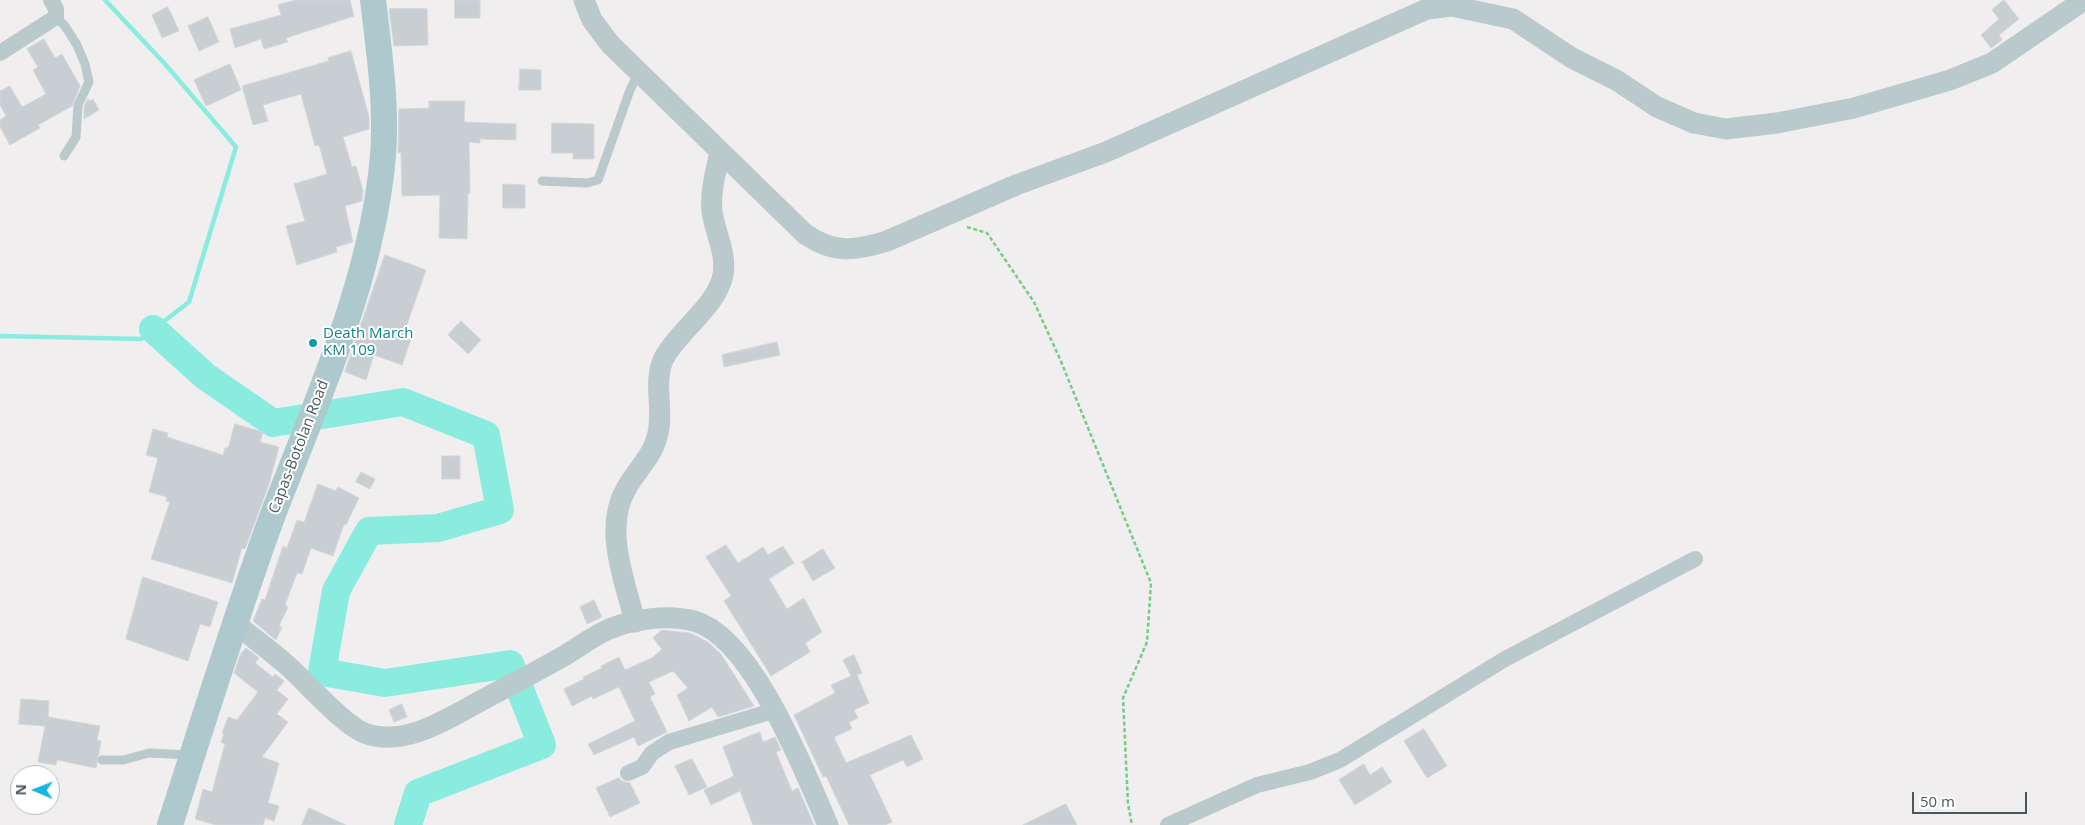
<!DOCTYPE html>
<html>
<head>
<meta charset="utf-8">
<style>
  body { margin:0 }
  #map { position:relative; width:2085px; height:825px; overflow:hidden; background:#f1eeef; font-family:"Open Sans",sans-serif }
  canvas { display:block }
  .north { position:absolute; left:10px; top:765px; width:50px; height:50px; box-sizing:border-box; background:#fff; border:1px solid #b5bdbe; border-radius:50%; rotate:271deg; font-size:14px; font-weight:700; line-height:20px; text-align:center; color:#47595c }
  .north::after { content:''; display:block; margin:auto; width:18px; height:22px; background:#18b6e2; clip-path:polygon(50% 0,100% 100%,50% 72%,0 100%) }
  .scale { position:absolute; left:1912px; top:792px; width:115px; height:22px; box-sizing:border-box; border:2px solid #47595c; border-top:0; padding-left:6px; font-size:15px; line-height:18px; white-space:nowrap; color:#47595c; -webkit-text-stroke:4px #fff; paint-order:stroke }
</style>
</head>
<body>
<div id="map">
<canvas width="2085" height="825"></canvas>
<div class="north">N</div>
<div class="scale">50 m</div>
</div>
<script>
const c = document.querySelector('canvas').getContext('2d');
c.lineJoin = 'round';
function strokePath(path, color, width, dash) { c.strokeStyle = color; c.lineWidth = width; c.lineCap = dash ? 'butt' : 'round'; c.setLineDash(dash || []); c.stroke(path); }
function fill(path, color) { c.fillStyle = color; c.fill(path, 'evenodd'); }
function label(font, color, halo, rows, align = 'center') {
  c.font = font + ' "Open Sans",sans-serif'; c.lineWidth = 4; c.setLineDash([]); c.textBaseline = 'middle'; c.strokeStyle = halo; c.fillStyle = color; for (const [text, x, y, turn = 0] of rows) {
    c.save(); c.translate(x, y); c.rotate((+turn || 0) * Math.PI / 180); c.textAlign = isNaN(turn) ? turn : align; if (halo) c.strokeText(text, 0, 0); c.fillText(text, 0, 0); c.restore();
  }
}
strokePath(new Path2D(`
  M 0,336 L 141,339 L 189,302 L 236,147 L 165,64 L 105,0`), '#89ecdf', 4.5);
strokePath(new Path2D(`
  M 153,329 L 205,376 L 273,423 L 403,402 L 486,435 L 500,510 L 438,528 L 369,531 L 336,591 L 322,672 L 385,683 L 510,664 L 542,745 L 418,793 L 408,825`), '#89ecdf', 28);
const building = new Path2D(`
  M 296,0 L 350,0 L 354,16 L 286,38 L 288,42 L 264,49 L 261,39 L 235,48 L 230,29 L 281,15 L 278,5 Z
  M 455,0 L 480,0 L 480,18 L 455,18 Z
  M 2004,0 L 2019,19 L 1999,35 L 2002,40 L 1991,48 L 1981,35 L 1999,19 L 1992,10 Z
  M 168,7 L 179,31 L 162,38 L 152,15 Z
  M 427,9 L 428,45 L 394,46 L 389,9 Z
  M 208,17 L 219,42 L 199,51 L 188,26 Z
  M 44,39 L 55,58 L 62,54 L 80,86 L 72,106 L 38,125 L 40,128 L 10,145 L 0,127 L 0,120 L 6,116 L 0,105 L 0,91 L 10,86 L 22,107 L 46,94 L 33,70 L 38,67 L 27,49 Z
  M 351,51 L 369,117 L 369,129 L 343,137 L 352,167 L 356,166 L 363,191 L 362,201 L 345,206 L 353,242 L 336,247 L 337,252 L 297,265 L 286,226 L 305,221 L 294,184 L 327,174 L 319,145 L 315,146 L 301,94 L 263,105 L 268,121 L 253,125 L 242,86 L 329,61 L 328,58 Z
  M 230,64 L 241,90 L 206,106 L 194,80 Z
  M 520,69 L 541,70 L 541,90 L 519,90 Z
  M 88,99 L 89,101 L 93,99 L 99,110 L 84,119 L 84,107 Z
  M 429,101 L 465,101 L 464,122 L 516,124 L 516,140 L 480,139 L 480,143 L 469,142 L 470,193 L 468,193 L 467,239 L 439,238 L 440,195 L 402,196 L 401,152 L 398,153 L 399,109 L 429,108 Z
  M 552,123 L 594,124 L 594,159 L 573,159 L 573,153 L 552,153 Z
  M 503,184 L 525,185 L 525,208 L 503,208 Z
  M 385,255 L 426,270 L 403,336 L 411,339 L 402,365 L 374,355 L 366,380 L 345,372 Z
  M 461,321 L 481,340 L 468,354 L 448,335 Z
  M 777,342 L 780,355 L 724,367 L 722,355 Z
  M 235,424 L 263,432 L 260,442 L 279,447 L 269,484 L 245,549 L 242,548 L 232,583 L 151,559 L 170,502 L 166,501 L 167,497 L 149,492 L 158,458 L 146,455 L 153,429 L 168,433 L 167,437 L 223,455 L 225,448 L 228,448 Z
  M 442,456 L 460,456 L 460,479 L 442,479 Z
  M 361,472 L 375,479 L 370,489 L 356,482 Z
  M 318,484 L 336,491 L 338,487 L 359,498 L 346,525 L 344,524 L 333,556 L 311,548 L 302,574 L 297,573 L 285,605 L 288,607 L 279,626 L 282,627 L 276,640 L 253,621 L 262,599 L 265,600 L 283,546 L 287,548 L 297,520 L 304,522 Z
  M 726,545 L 738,563 L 763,547 L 768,555 L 783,546 L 794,563 L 769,579 L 787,609 L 804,598 L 822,632 L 805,643 L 810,652 L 771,676 L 724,601 L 731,596 L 706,557 Z
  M 823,549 L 835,568 L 813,581 L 802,562 Z
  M 143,577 L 218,602 L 210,627 L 200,624 L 188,661 L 126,639 Z
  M 594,600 L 602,617 L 587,624 L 580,607 Z
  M 662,630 L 690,633 L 708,642 L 721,654 L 754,706 L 718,717 L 712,707 L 689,721 L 677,695 L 688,688 L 673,671 L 649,682 L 655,694 L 650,697 L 667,732 L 638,746 L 634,737 L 594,755 L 588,744 L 635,721 L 619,687 L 593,699 L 592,696 L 572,706 L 564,689 L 584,679 L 583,677 L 602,668 L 601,666 L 619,657 L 625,670 L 652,658 L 662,649 L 653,638 Z
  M 246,648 L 259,658 L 255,663 L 273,677 L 275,674 L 284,681 L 277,690 L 288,699 L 277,714 L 288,722 L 262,757 L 279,763 L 268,803 L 279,806 L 274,821 L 265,818 L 263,825 L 216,825 L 195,819 L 203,789 L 212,792 L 225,744 L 221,742 L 224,734 L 222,733 L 228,717 L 237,720 L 258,692 L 234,673 L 240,655 Z
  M 854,655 L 862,673 L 857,675 L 869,703 L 854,710 L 858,718 L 849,722 L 852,729 L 834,737 L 846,763 L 911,735 L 923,759 L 907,767 L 903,760 L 870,775 L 892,822 L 885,825 L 849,825 L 826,776 L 823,777 L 794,715 L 835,693 L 831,685 L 851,676 L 843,660 Z
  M 21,699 L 49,701 L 48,717 L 100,726 L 97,740 L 101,741 L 96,768 L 57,760 L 56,765 L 38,762 L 45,726 L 19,724 Z
  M 402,704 L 407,717 L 394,722 L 389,710 Z
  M 1424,729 L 1447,766 L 1427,778 L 1404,741 Z
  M 760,732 L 763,742 L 775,737 L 781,750 L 776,752 L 792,791 L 798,788 L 814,825 L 753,825 L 740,791 L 711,805 L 704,790 L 734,776 L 723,747 Z
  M 692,759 L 707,787 L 689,795 L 675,766 Z
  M 1364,764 L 1370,775 L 1382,767 L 1392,782 L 1355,805 L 1339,780 Z
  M 619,778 L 622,781 L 630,783 L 640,803 L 610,817 L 596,788 Z
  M 1066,804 L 1077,825 L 1023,825 Z
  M 309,808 L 346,825 L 302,825 Z`);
fill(building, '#c8ced1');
strokePath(building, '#d2d7da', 1);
strokePath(new Path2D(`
  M 967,227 L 987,233 L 1034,302 L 1060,359 L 1151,583 L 1147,642 L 1123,698 L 1128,804 L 1132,825`), '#74cd83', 2.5, [4, 2.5]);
strokePath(new Path2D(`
  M 56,17 L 65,26 L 77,45 L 85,64 L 89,82 L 78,105 L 76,137 L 64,156
  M 542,181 L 587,183 L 598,180 L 630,90 L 639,72
  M 102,760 L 123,760 L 149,753 L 190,755`), '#bac9cc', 9);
strokePath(new Path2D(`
  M 0,53 L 56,17 L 56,9 L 51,0
  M 628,773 L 642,767 L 652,753 L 669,742 L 776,710
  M 1168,825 L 1257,785 L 1310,772 L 1340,760 L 1505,659 L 1695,559`), '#bac9cc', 16);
strokePath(new Path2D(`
  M 584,0 L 592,20 L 610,44 L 805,234 C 834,254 855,251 887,241 L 1016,185 L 1106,152 L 1427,9 L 1452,6 L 1513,19 L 1572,58 L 1616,80 L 1657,107 L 1694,123 L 1726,129 L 1777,123 L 1854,108 L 1950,80 L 1992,63 L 2084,0
  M 635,622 C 625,581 603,529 626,489 C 635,472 652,457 657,437 C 665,412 652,382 664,358 C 679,330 717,306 723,275 C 727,254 715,232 712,212 C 710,191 716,171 720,152
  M 236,624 C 253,638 271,651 288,666 C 306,682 346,728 367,734 C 401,745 437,725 466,709 C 498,691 531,675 562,657 C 578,648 593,636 609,629 C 634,619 667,614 694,621 C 753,637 805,773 828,825`), '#bac9cc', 21);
strokePath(new Path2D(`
  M 170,825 C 203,722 235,618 272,517 C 316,402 373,279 383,155 C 387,104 379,51 373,0`), '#aec9ce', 26);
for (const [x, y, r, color] of [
  [313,343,5,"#0f9aa8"]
]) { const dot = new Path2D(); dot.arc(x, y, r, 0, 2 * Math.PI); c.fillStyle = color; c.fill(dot); strokePath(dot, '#fff', 2); }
label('15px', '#0d838f', '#fff', [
  ["Death March",323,334],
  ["KM 109",323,351]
], 'left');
label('15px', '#47595c', '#fff', [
  ["Capas-Botolan Road",299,447,-69]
]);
</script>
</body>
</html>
